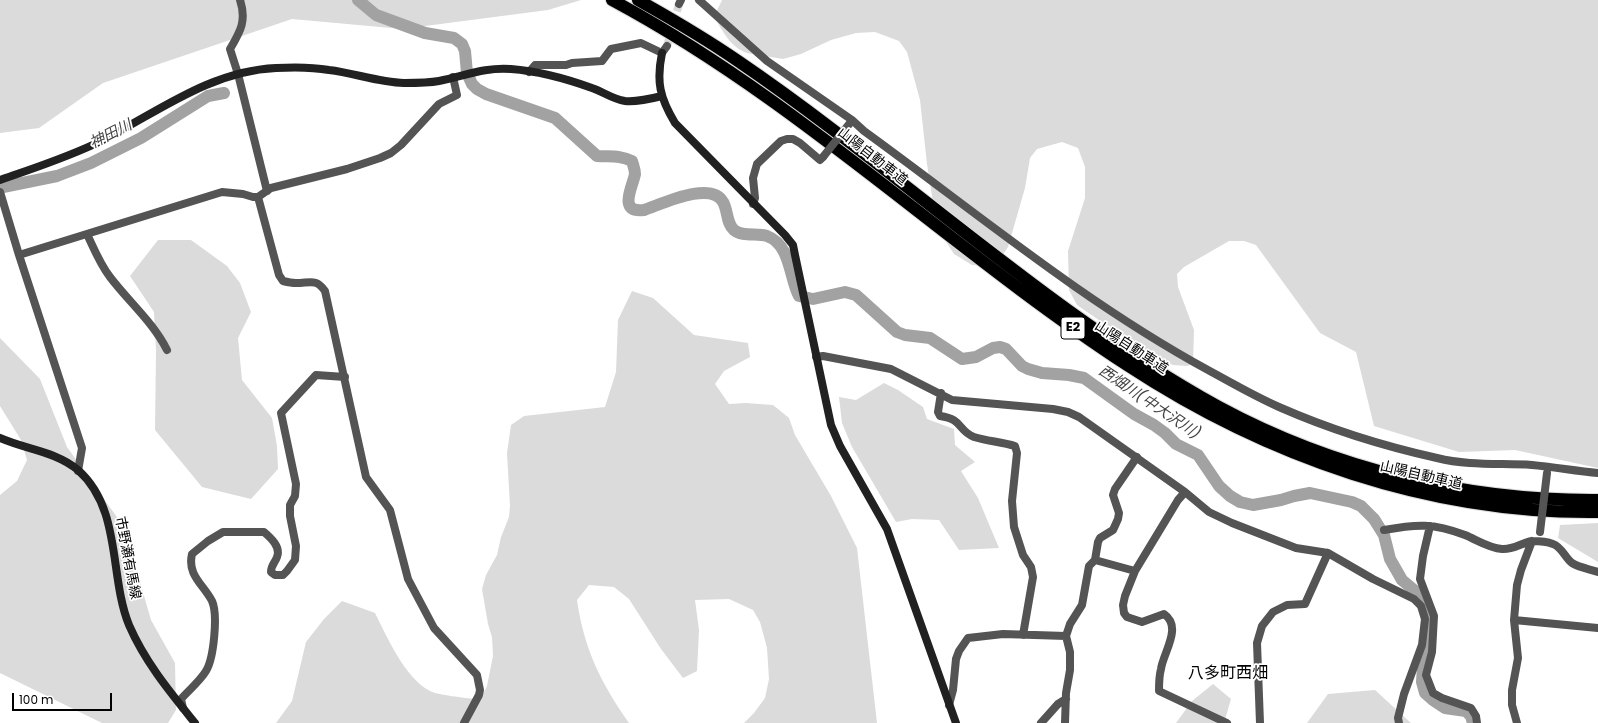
<!DOCTYPE html>
<html>
<head>
<meta charset="utf-8">
<style>
  body { margin:0 }
  #map { position:relative; width:1598px; height:723px; overflow:hidden; background:#fff; font-family:Poppins,sans-serif }
  canvas { display:block }
  .scale { position:absolute; left:12px; top:693px; width:100px; height:18px; box-sizing:border-box; border:2px solid #000; border-top:0; padding-left:5px; font-size:12px; line-height:14px; white-space:nowrap; color:#000; -webkit-text-stroke:3px #fff; paint-order:stroke }
</style>
</head>
<body>
<div id="map">
<canvas width="1598" height="723"></canvas>
<div class="scale">100 m</div>
</div>
<script>
const c = document.querySelector('canvas').getContext('2d');
c.lineJoin = 'round';
function fill(path, color) { c.fillStyle = color; c.fill(path, 'evenodd'); }
function strokePath(path, color, width, dash) { c.strokeStyle = color; c.lineWidth = width; c.lineCap = dash ? 'butt' : 'round'; c.setLineDash(dash || []); c.stroke(path); }
function label(font, color, halo, rows, align = 'center') {
  c.font = font + ' Poppins,"Noto Sans JP",sans-serif'; c.lineWidth = 3.5; c.setLineDash([]); c.textBaseline = 'middle'; c.strokeStyle = halo; c.fillStyle = color; for (const [text, x, y, turn = 0] of rows) {
    c.save(); c.translate(x, y); c.rotate((+turn || 0) * Math.PI / 180); c.textAlign = isNaN(turn) ? turn : align; if (halo) c.strokeText(text, 0, 0); c.fillText(text, 0, 0); c.restore();
  }
}
fill(new Path2D(`
  M 0,0 L 581,0 L 548,10 L 402,29 L 292,19 L 103,83 L 39,128 L 0,133 Z
  M 722,0 L 1598,0 L 1598,468 L 1515,450 L 1459,452 L 1374,426 L 1356,352 L 1320,333 L 1256,245 L 1244,241 L 1229,241 L 1184,267 L 1177,274 L 1178,287 L 1194,330 L 1193,364 L 1187,366 L 1173,365 L 1151,356 L 1077,305 L 1069,290 L 1068,251 L 1085,198 L 1085,167 L 1078,148 L 1062,142 L 1037,149 L 1030,158 L 1025,188 L 1008,247 L 998,262 L 983,266 L 972,265 L 954,254 L 937,228 L 927,164 L 920,100 L 907,52 L 899,41 L 875,32 L 856,33 L 831,40 L 801,54 L 783,59 L 747,53 C 730,47 723,31 714,17 Z
  M 158,240 L 191,240 L 227,266 L 240,283 L 251,312 L 238,338 L 242,380 L 272,418 L 277,446 L 278,469 L 251,499 L 202,487 L 155,430 L 156,350 L 154,312 L 130,276 Z
  M 632,291 L 653,298 L 694,335 L 748,343 L 750,357 L 724,371 L 715,384 L 729,404 L 746,403 L 773,405 L 789,418 L 795,435 L 831,496 L 857,548 L 877,723 L 744,723 L 754,713 L 765,698 L 769,679 L 767,648 L 760,622 L 753,610 L 729,599 L 695,600 L 699,630 L 697,671 L 683,678 L 661,649 L 629,599 L 614,587 L 589,585 L 577,600 C 584,649 601,683 629,723 L 276,723 L 292,701 L 306,642 L 324,619 L 342,601 L 375,613 C 387,637 405,678 430,691 C 438,695 465,698 476,699 L 482,696 L 487,686 L 493,656 L 492,637 L 488,624 L 482,589 L 486,575 L 497,555 L 501,537 L 509,517 L 510,506 L 507,453 L 511,425 L 524,416 L 605,407 L 616,372 L 618,320 Z
  M 0,338 L 40,379 L 67,447 L 124,527 L 151,620 L 175,663 L 176,710 L 168,723 L 102,723 L 0,673 L 0,495 L 17,481 L 27,460 L 21,440 L 0,406 Z
  M 884,383 L 898,390 L 923,407 L 927,419 L 954,429 L 955,445 L 975,462 L 961,471 L 978,498 L 999,548 L 959,550 L 939,520 L 912,519 L 896,522 L 852,447 L 842,423 L 839,397 L 856,400 Z
  M 1598,523 L 1598,562 L 1558,538 L 1560,525 Z
  M 1213,684 L 1231,699 L 1224,723 L 1176,723 L 1192,701 Z
  M 1375,690 L 1411,723 L 1307,723 L 1328,694 Z`), '#dbdbdb');
strokePath(new Path2D(`
  M 358,0 L 376,15 L 425,33 L 454,38 L 462,44 L 465,51 L 467,73 L 472,84 L 477,89 L 486,94 L 555,118 L 597,156 C 610,157 620,155 632,161 C 633,165 635,169 635,174 C 633,186 617,213 644,210 C 662,204 711,180 723,202 C 728,210 726,223 734,230 C 742,237 757,233 767,236 C 791,245 789,277 799,296 L 813,299 L 845,292 L 856,295 L 897,332 L 905,335 L 930,338 L 962,359 L 976,357 L 993,348 L 1000,347 L 1006,349 L 1022,366 L 1028,369 L 1042,373 L 1069,375 L 1084,378 L 1134,414 L 1154,425 L 1165,433 L 1176,444 L 1198,455 L 1219,486 L 1230,496 L 1240,502 L 1253,505 L 1281,500 L 1294,496 L 1310,493 L 1352,502 L 1361,506 L 1374,519 L 1384,535 L 1390,559 L 1402,580 L 1420,595 L 1424,601 L 1427,609 L 1427,644 L 1423,666 L 1422,682 L 1425,693 L 1433,700 L 1445,708 L 1466,711 L 1471,716 L 1473,723
  M 3,187 L 57,176 L 91,163 L 141,138 L 208,96 L 224,93`), '#a2a2a2', 12);
strokePath(new Path2D(`
  M 667,46 L 679,4`), '#d9d9d9', 8, [8, 4]);
const highway = new Path2D(`
  M 612,0 C 799,100 951,250 1127,365 C 1267,457 1430,514 1598,512
  M 638,0 C 672,19 706,39 738,61 C 901,172 1045,311 1219,407 C 1334,469 1467,501 1598,500`);
strokePath(highway, '#dbdbdb', 14);
strokePath(new Path2D(`
  M 240,0 C 247,21 240,32 230,49 L 238,74 L 267,191
  M 699,0 L 767,61 L 852,120 L 864,131 C 977,213 1085,303 1208,370 C 1232,383 1254,396 1279,407 C 1329,429 1383,446 1437,458 C 1469,466 1500,463 1532,465 C 1554,467 1576,471 1598,473
  M 679,4 L 681,0
  M 529,72 L 535,65 L 566,65 L 572,63 L 602,61 L 611,49 L 641,43 L 662,53 L 667,46
  M 0,192 L 19,255 L 82,448 L 78,471
  M 258,197 L 279,275 L 283,281 C 287,282 292,283 296,283 C 310,283 316,278 325,291 L 366,477 L 390,510 L 408,579 L 434,628 L 477,675 L 480,690 L 479,695 L 464,723
  M 753,204 L 755,198 L 753,178 L 757,164 L 781,141 L 787,139 L 793,139 L 800,143 L 820,160 L 823,157
  M 87,234 C 94,249 100,264 110,277 C 129,302 153,322 167,350
  M 19,255 L 222,192 L 243,194 L 253,197 L 258,197 L 271,188 L 347,169 L 380,158 L 391,153 L 401,145 L 439,104 L 457,95 L 453,77
  M 816,357 L 823,356 L 891,369 L 952,400 L 1053,409 L 1068,412 L 1079,417 L 1185,492 L 1209,512 L 1232,523 L 1296,548 L 1328,553 L 1373,579 L 1414,599 L 1421,606 L 1425,619 L 1422,645 L 1404,694 L 1398,718 L 1399,723
  M 941,393 L 938,412 L 940,416 C 963,419 958,431 974,437 C 987,441 1002,442 1015,446 L 1017,453 L 1012,501 L 1014,527 L 1023,555 L 1031,567 L 1033,577 L 1023,635
  M 1185,492 L 1178,500 L 1135,571 L 1125,596 L 1123,605 L 1124,613 L 1127,617 L 1142,622 L 1164,614 C 1183,627 1163,653 1161,669 C 1159,676 1159,684 1159,691 L 1227,723
  M 1430,526 L 1423,556 L 1420,579 L 1434,616 L 1432,652 L 1426,675 L 1433,693 L 1442,698 L 1471,708 L 1476,716 L 1477,723
  M 1384,530 C 1417,524 1433,523 1465,535 C 1477,540 1489,548 1502,549 C 1513,550 1521,543 1532,541 C 1537,541 1548,542 1553,544 C 1562,547 1565,558 1572,563 C 1580,568 1590,569 1598,572
  M 1095,560 L 1135,571
  M 1514,620 L 1598,628
  M 949,705 L 953,690 L 956,659 L 959,651 L 968,638 L 1003,634 L 1066,636
  M 183,708 L 181,699 C 189,690 200,681 206,671 C 214,658 218,614 212,601 C 203,584 187,575 192,554 L 208,541 L 223,532 L 264,532 C 271,538 281,547 277,557 C 275,563 271,565 271,572 L 275,575 L 283,575 L 287,571 L 295,560 L 296,546 L 290,516 L 290,505 L 295,496 L 296,484 L 281,413 L 316,375 L 345,377
  M 1041,723 L 1058,704 L 1066,699
  M 1065,723 L 1066,693 L 1070,670 L 1070,652 L 1066,636 L 1070,624 L 1082,605 L 1089,566 L 1095,560 L 1098,542 L 1100,538 L 1113,530 L 1118,519 L 1119,513 L 1113,495 L 1115,489 L 1137,457
  M 1260,723 L 1257,643 L 1262,626 L 1273,612 L 1287,605 L 1305,604 L 1328,553
  M 1517,723 L 1512,705 L 1512,690 L 1518,658 L 1514,620 L 1517,585 L 1521,570 L 1532,541`), '#545454', 8);
strokePath(new Path2D(`
  M 662,53 C 656,82 660,98 675,123 L 785,235 L 793,245 L 795,255 L 831,425 L 840,446 L 887,529 L 956,723
  M 0,180 C 34,168 69,157 101,141 C 158,112 210,71 276,68 C 294,67 312,67 329,70 C 354,73 378,82 404,83 C 416,83 428,83 439,81 C 465,76 484,67 511,69 C 538,71 567,79 592,88 C 604,92 612,99 625,101 C 637,102 650,99 662,96
  M 0,438 C 27,450 55,451 78,470 C 122,509 109,576 129,625 C 145,662 170,692 195,723`), '#212121', 8);
strokePath(highway, '#000', 12);
strokePath(new Path2D(`
  M 823,157 L 850,123
  M 1540,532 L 1547,473`), '#545454', 8);
for (const [x, y, w] of [
  [1073,328,24]
]) { const box = new Path2D(); box.roundRect(x - w / 2, y - 11, w, 22, 3); c.fillStyle = '#fff'; c.fill(box); strokePath(box, '#000', 1); }
label('bold 13px', '#000', null, [
  ["E2",1073,328]
]);
label('14px', '#000', '#fff', [
  ["山陽自動車道",872,157,38],
  ["山陽自動車道",1131,348,33],
  ["山陽自動車道",1421,476,13],
  ["市野瀬有馬線",127,558,79]
]);
label('italic 15px', '#434343', '#fff', [
  ["神田川",111,135,-27],
  ["西畑川(中大沢川)",1149,403,34]
]);
label('16px', '#000', '#fff', [
  ["八多町西畑",1228,674]
]);
</script>
</body>
</html>
